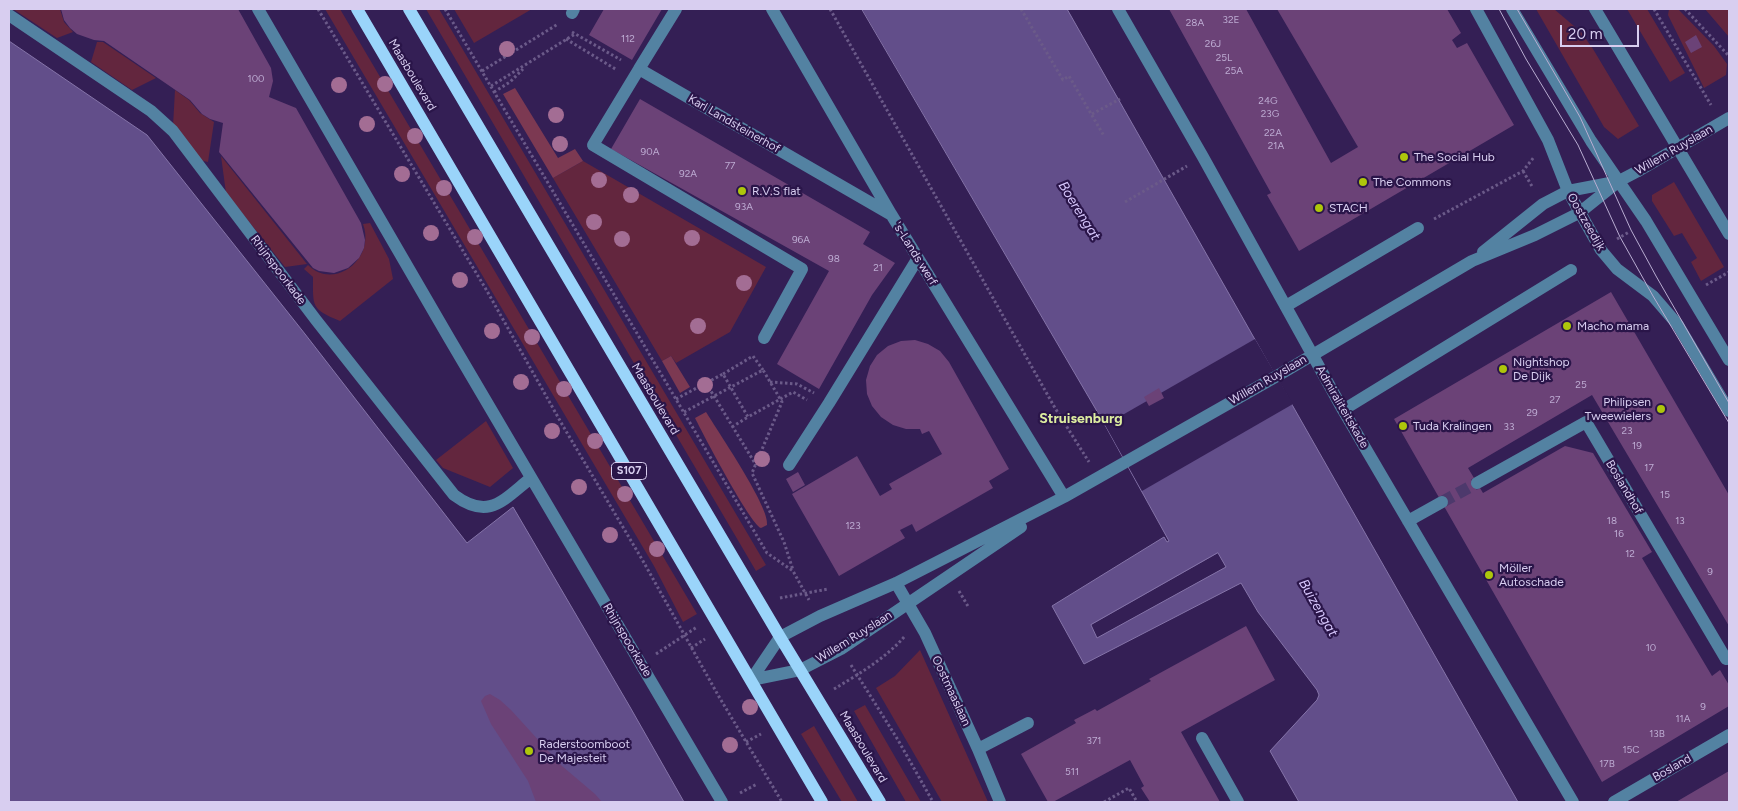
<!DOCTYPE html>
<html>
<head>
<meta charset="utf-8">
<style>
  body { margin:0 }
  #map { position:relative; width:1738px; height:811px; overflow:hidden; background:#341f55; font-family:Figtree,sans-serif }
  canvas { display:block }
  .frame { position:absolute; inset:0; border:10px solid #d8cef0; pointer-events:none }
  .scale { position:absolute; left:1560px; top:25px; width:79px; height:22px; box-sizing:border-box; border:2px solid #d8cef0; border-top:0; padding-left:6px; font-size:15px; line-height:18px; white-space:nowrap; color:#d8cef0; -webkit-text-stroke:4px #2a1549; paint-order:stroke }
</style>
</head>
<body>
<div id="map">
<canvas width="1738" height="811"></canvas>
<div class="frame"></div>
<div class="scale">20 m</div>
</div>
<script>
const c = document.querySelector('canvas').getContext('2d');
c.lineJoin = 'round';
function fill(path, color) { c.fillStyle = color; c.fill(path, 'evenodd'); }
function strokePath(path, color, width, dash) { c.strokeStyle = color; c.lineWidth = width; c.lineCap = dash ? 'butt' : 'round'; c.setLineDash(dash || []); c.stroke(path); }
function label(font, color, halo, rows, align = 'center') {
  c.font = font + ' Figtree,sans-serif'; c.lineWidth = 4.5; c.setLineDash([]); c.textBaseline = 'middle'; c.strokeStyle = halo; c.fillStyle = color; for (const [text, x, y, turn = 0] of rows) {
    c.save(); c.translate(x, y); c.rotate((+turn || 0) * Math.PI / 180); c.textAlign = isNaN(turn) ? turn : align; if (halo) c.strokeText(text, 0, 0); c.fillText(text, 0, 0); c.restore();
  }
}
fill(new Path2D(`
  M 13,9 L 60,9 L 64,22 L 73,32 L 57,38 Z
  M 325,9 L 340,9 L 697,614 L 683,622 L 654,566 Z
  M 426,9 L 439,9 L 766,565 L 756,571 Z
  M 454,9 L 532,9 L 474,43 Z
  M 1536,9 L 1554,9 L 1581,32 L 1593,49 L 1639,126 L 1618,139 L 1604,127 Z
  M 1627,9 L 1647,9 L 1685,73 L 1670,82 Z
  M 1669,9 L 1678,9 L 1714,46 L 1727,64 L 1726,75 L 1704,88 L 1668,15 Z
  M 1705,9 L 1729,9 L 1729,37 Z
  M 97,42 L 103,42 L 156,78 L 132,90 L 91,62 Z
  M 175,90 L 189,100 L 200,113 L 214,122 L 208,162 L 199,160 L 173,126 Z
  M 221,156 L 307,264 L 285,267 L 226,193 Z
  M 583,161 L 766,267 L 730,332 L 676,363 L 671,356 L 662,361 L 553,178 Z
  M 1674,182 L 1724,267 L 1701,281 L 1691,262 L 1697,258 L 1682,233 L 1674,236 L 1652,201 L 1652,195 Z
  M 370,223 L 389,259 L 393,279 L 340,321 C 311,309 313,307 313,277 L 304,269 L 308,265 C 334,291 376,259 363,224 Z
  M 486,421 L 513,468 L 490,487 L 443,468 L 436,460 Z
  M 920,650 L 988,802 L 942,802 L 876,688 L 895,676 Z
  M 865,705 L 921,802 L 906,802 L 854,711 Z
  M 814,726 L 858,802 L 842,802 L 801,734 Z`), '#63263e');
fill(new Path2D(`
  M 515,88 L 558,158 L 575,149 L 583,161 L 553,178 L 503,94 Z
  M 671,356 L 690,387 L 680,393 L 662,361 Z
  M 706,412 C 717,430 771,509 767,525 L 761,528 C 750,524 703,434 695,418 Z`), '#7c3952');
const water = new Path2D(`
  M 862,9 L 1067,9 L 1518,802 L 1299,802 L 1270,751 L 1317,700 L 1319,695 L 1317,690 L 1258,612 L 1241,583 L 1084,664 L 1052,606 L 1164,537 L 1167,542 L 1169,541 L 1105,425 ZM 1218,553 L 1226,567 L 1097,638 L 1091,625 Z
  M 9,41 L 147,135 L 305,334 L 467,543 L 513,507 L 630,707 L 684,802 L 9,802 Z`);
fill(water, '#624e8a');
strokePath(water, '#8574a9', 1);
fill(new Path2D(`
  M 1255,339 L 1293,404 L 1142,491 L 1105,425 Z`), '#341f55');
fill(new Path2D(`
  M 61,9 L 238,9 L 271,68 L 273,81 L 269,97 L 296,108 L 361,223 L 365,240 L 364,248 L 359,258 L 348,268 L 334,273 L 319,271 L 313,268 L 219,152 L 223,123 L 210,119 L 202,114 L 190,100 L 104,41 L 94,40 L 77,34 L 70,28 L 64,20 Z
  M 604,9 L 662,9 L 632,60 L 589,35 Z
  M 1169,9 L 1246,9 L 1331,163 L 1358,147 L 1277,9 L 1447,9 L 1461,33 L 1452,40 L 1457,48 L 1467,43 L 1514,125 L 1299,251 L 1267,195 L 1271,193 Z
  M 1696,35 L 1702,47 L 1691,53 L 1685,42 Z
  M 640,99 L 870,232 L 863,244 L 895,263 L 872,295 L 819,389 L 777,364 L 829,271 L 611,149 Z
  M 1611,292 L 1729,495 L 1729,626 L 1592,395 L 1468,468 L 1483,493 L 1565,446 L 1593,453 L 1652,552 L 1642,558 L 1712,676 L 1720,670 L 1729,685 L 1729,706 L 1602,782 L 1394,419 Z
  M 915,340 L 928,344 L 940,351 L 949,362 L 1009,469 L 989,481 L 993,488 L 916,532 L 912,524 L 900,530 L 905,538 L 839,576 L 792,494 L 857,456 L 880,496 L 892,489 L 889,484 L 942,454 L 929,431 L 922,434 L 920,429 L 906,429 L 893,425 L 881,417 L 872,406 L 867,394 L 866,380 L 870,366 L 877,355 L 888,346 L 901,341 Z
  M 1159,388 L 1164,398 L 1149,406 L 1144,397 Z
  M 798,472 L 805,485 L 793,492 L 786,479 Z
  M 1246,626 L 1275,680 L 1181,732 L 1220,802 L 1150,802 L 1141,788 L 1144,786 L 1130,760 L 1053,802 L 1048,802 L 1021,754 L 1076,723 L 1074,720 L 1095,709 L 1097,711 L 1151,681 L 1149,679 Z
  M 490,694 L 500,700 L 511,710 L 562,766 L 595,794 L 602,802 L 536,802 L 528,781 L 491,724 L 481,701 L 485,696 Z
  M 1729,771 L 1729,802 L 1676,802 Z`), '#6b4277');
strokePath(new Path2D(`
  M 1442,502 L 1477,483`), '#4d396c', 12, [12, 6]);
strokePath(new Path2D(`
  M 318,9 L 487,291 L 563,426 L 643,561 L 718,695 L 782,802
  M 445,9 L 767,553 L 793,571 L 809,600
  M 830,9 L 1055,408 L 1089,462
  M 1021,9 L 1063,80 L 1069,76 L 1104,136
  M 1654,9 L 1711,105
  M 1685,9 L 1729,56
  M 572,32 L 621,60
  M 566,39 L 617,70
  M 482,71 L 558,24
  M 491,86 L 575,34
  M 494,92 L 510,82 L 523,69
  M 1092,114 L 1120,99
  M 1523,171 L 1533,188
  M 1125,202 L 1187,166
  M 1434,219 L 1523,171 L 1534,157
  M 1617,239 L 1629,232
  M 1706,285 L 1729,272
  M 723,374 L 753,356 L 763,370
  M 770,382 L 797,384 L 814,393
  M 706,383 L 756,465
  M 676,399 L 723,374 L 748,417 L 793,392 L 807,400
  M 684,412 L 763,370 L 782,402 L 752,473 L 784,542 L 793,570
  M 732,427 L 748,417
  M 959,591 L 969,608
  M 780,598 L 828,589
  M 691,648 L 705,639
  M 656,654 L 697,627
  M 851,665 L 898,740 L 933,802
  M 834,689 C 859,674 886,658 905,636
  M 746,742 L 761,734
  M 740,793 L 757,784
  M 1104,802 L 1129,788 L 1137,802`), '#6b5a89', 3, [2.5, 2.5]);
strokePath(new Path2D(`
  M 258,9 L 449,338 L 722,802
  M 676,9 L 639,69 L 890,214
  M 772,9 L 891,214 L 1064,497
  M 1118,9 L 1203,157 L 1343,410 L 1573,802
  M 1476,9 L 1548,140 L 1568,191 L 1601,250 L 1617,269 L 1653,296 L 1678,325 L 1729,411
  M 1512,9 L 1591,141 L 1646,221 L 1729,360
  M 1595,9 L 1729,234
  M 572,13 L 574,9
  M 9,15 L 151,111 L 173,131 L 316,320 L 454,495 C 489,521 503,500 531,478
  M 639,69 L 593,145 L 802,269 L 764,338
  M 1483,252 L 1543,204 L 1568,191 L 1615,182
  M 1286,306 L 1418,228
  M 1343,410 L 1571,270
  M 789,465 L 829,403 L 918,258
  M 1477,483 L 1586,422 L 1726,659
  M 1408,521 L 1442,502
  M 896,583 L 925,633 L 978,749 L 1000,802
  M 751,680 L 780,637 L 820,616 L 896,583 L 1064,497 L 1277,376 L 1472,261 L 1535,235 L 1579,213 L 1619,181 L 1638,171
  M 751,680 L 800,670 L 841,649 L 1021,527
  M 1202,738 L 1238,802
  M 978,749 L 1028,723
  M 1614,802 L 1729,735`), '#5382a2', 12);
strokePath(new Path2D(`
  M 357,9 L 822,802
  M 409,9 L 780,637 L 880,802`), '#9ad4fa', 12);
strokePath(new Path2D(`
  M 1499,9 L 1526,59 L 1578,145 L 1620,237 L 1653,296 L 1729,423
  M 1517,9 L 1580,117 L 1631,230 L 1656,276 L 1729,403`), '#b9add2', 1);
strokePath(new Path2D(`
  M 1638,171 L 1729,118`), '#5382a2', 12);
c.fillStyle = '#a36d94';
for (const [x, y] of [
  [507,49],
  [385,84],
  [339,85],
  [556,115],
  [367,124],
  [415,136],
  [560,144],
  [402,174],
  [599,180],
  [444,188],
  [631,195],
  [594,222],
  [431,233],
  [475,237],
  [692,238],
  [622,239],
  [460,280],
  [744,283],
  [698,326],
  [492,331],
  [532,337],
  [521,382],
  [705,385],
  [564,389],
  [552,431],
  [595,441],
  [762,459],
  [579,487],
  [625,494],
  [610,535],
  [657,549],
  [750,707],
  [730,745]
]) { c.beginPath(); c.arc(x, y, 8, 0, 2 * Math.PI); c.fill(); }
for (const [x, y, r, color] of [
  [1404,157,5,"#aec60b"],
  [1363,182,5,"#aec60b"],
  [742,191,5,"#aec60b"],
  [1319,208,5,"#aec60b"],
  [1567,326,5,"#aec60b"],
  [1503,369,5,"#aec60b"],
  [1661,409,5,"#aec60b"],
  [1403,426,5,"#aec60b"],
  [1489,575,5,"#aec60b"],
  [529,751,5,"#aec60b"]
]) { const dot = new Path2D(); dot.arc(x, y, r, 0, 2 * Math.PI); c.fillStyle = color; c.fill(dot); strokePath(dot, '#2a1549', 2); }
label('10px', '#bdabd2', null, [
  ["32E",1231,20],
  ["28A",1195,23],
  ["112",628,39],
  ["26J",1213,44],
  ["25L",1224,58],
  ["25A",1234,71],
  ["100",256,79],
  ["24G",1268,101],
  ["23G",1270,114],
  ["22A",1273,133],
  ["21A",1276,146],
  ["90A",650,152],
  ["77",730,166],
  ["92A",688,174],
  ["93A",744,207],
  ["96A",801,240],
  ["98",834,259],
  ["21",878,268],
  ["25",1581,385],
  ["27",1555,400],
  ["29",1532,413],
  ["33",1509,427],
  ["23",1627,431],
  ["19",1637,446],
  ["17",1649,468],
  ["15",1665,495],
  ["18",1612,521],
  ["13",1680,521],
  ["123",853,526],
  ["16",1619,534],
  ["12",1630,554],
  ["9",1710,572],
  ["10",1651,648],
  ["9",1703,707],
  ["11A",1683,719],
  ["13B",1657,734],
  ["371",1094,741],
  ["15C",1631,750],
  ["17B",1607,764],
  ["511",1072,772]
]);
for (const [x, y, w] of [
  [629,471,35]
]) { const box = new Path2D(); box.roundRect(x - w / 2, y - 8.5, w, 17, 4); c.fillStyle = '#2a1549'; c.fill(box); strokePath(box, '#d8cef0', 1); }
label('bold 11px', '#d8cef0', null, [
  ["S107",629,471]
]);
label('12px', '#d8cef0', '#2a1549', [
  ["Maasboulevard",412,75,59],
  ["Karl Landsteinerhof",734,124,30],
  ["Willem Ruyslaan",1674,150,-30],
  ["Oostzeedijk",1586,222,60],
  ["'s-Lands werf",915,254,58],
  ["Rhijnspoorkade",278,270,53],
  ["Willem Ruyslaan",1268,380,-30],
  ["Maasboulevard",655,399,59],
  ["Admiraliteitskade",1342,407,60],
  ["Boslandhof",1624,487,59],
  ["Willem Ruyslaan",854,637,-32],
  ["Rhijnspoorkade",627,640,59],
  ["Oostmaaslaan",951,691,65],
  ["Maasboulevard",863,747,59],
  ["Bosland",1672,768,-30]
]);
label('12px', '#d8cef0', '#2a1549', [
  ["The Social Hub",1414,157],
  ["The Commons",1373,182],
  ["R.V.S flat",752,191],
  ["STACH",1329,208],
  ["Macho mama",1577,326],
  ["Nightshop",1513,362],
  ["De Dijk",1513,376],
  ["Philipsen",1651,402,"right"],
  ["Tweewielers",1651,416,"right"],
  ["Tuda Kralingen",1413,426],
  ["Möller",1499,568],
  ["Autoschade",1499,582],
  ["Raderstoomboot",539,744],
  ["De Majesteit",539,758]
], 'left');
label('italic 14px', '#d6c6fc', '#2a1549', [
  ["Boerengat",1079,211,58],
  ["Buizengat",1318,608,60]
]);
label('bold 14px', '#ddeda0', '#2a1549', [
  ["Struisenburg",1081,419]
]);
</script>
</body>
</html>
